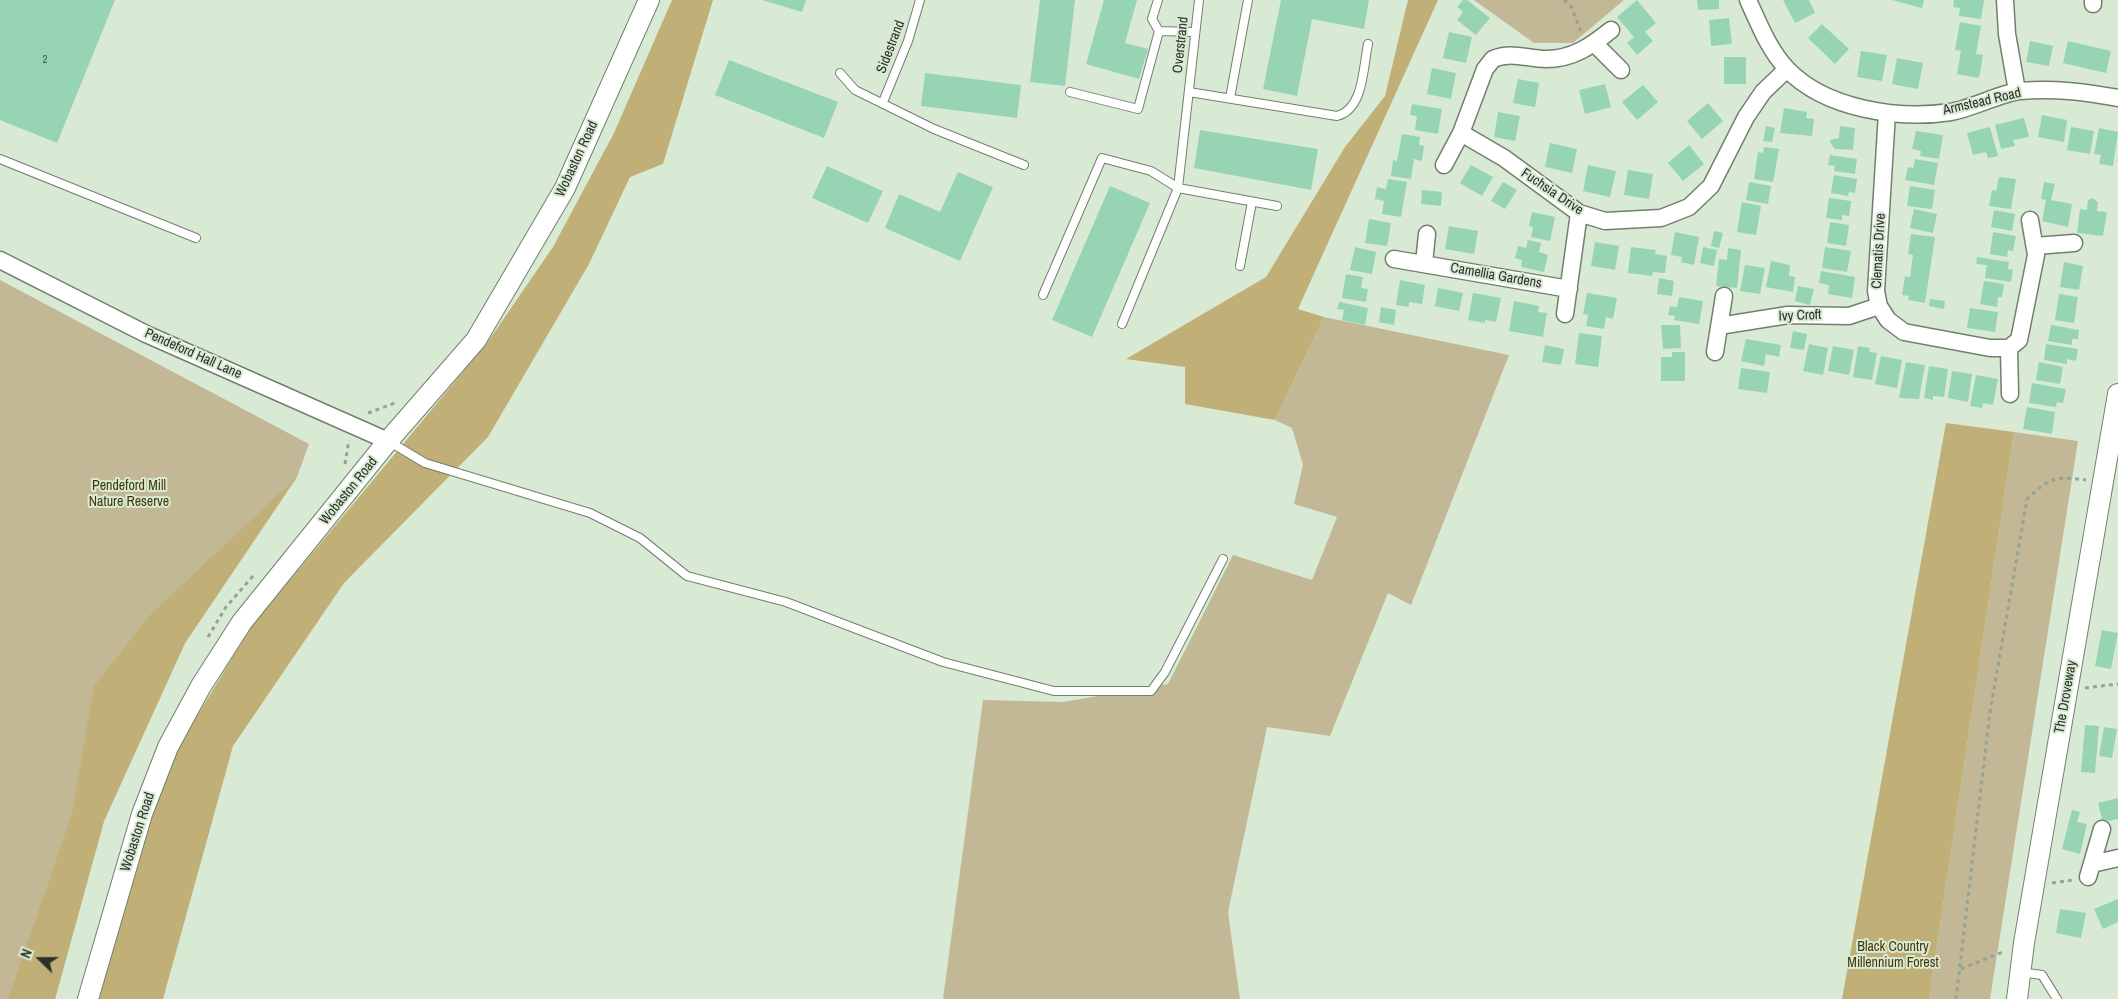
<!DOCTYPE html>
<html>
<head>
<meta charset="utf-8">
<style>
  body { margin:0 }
  #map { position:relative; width:2118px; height:999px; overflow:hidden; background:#d9ead4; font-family:"Archivo Narrow",sans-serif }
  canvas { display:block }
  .north { position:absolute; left:15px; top:934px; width:50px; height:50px; -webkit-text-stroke:4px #d9ead4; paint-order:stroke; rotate:292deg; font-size:14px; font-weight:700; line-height:20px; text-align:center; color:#2c322a }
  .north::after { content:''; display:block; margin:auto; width:18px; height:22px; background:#2c322a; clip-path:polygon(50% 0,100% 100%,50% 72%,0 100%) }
</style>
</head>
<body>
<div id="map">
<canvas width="2118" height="999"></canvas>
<div class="north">N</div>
</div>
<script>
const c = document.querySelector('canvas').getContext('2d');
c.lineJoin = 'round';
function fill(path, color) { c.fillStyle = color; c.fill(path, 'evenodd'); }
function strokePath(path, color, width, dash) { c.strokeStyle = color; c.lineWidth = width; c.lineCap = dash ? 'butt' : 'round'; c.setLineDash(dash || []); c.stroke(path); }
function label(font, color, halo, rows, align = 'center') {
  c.font = font + ' "Archivo Narrow",sans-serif'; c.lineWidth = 4; c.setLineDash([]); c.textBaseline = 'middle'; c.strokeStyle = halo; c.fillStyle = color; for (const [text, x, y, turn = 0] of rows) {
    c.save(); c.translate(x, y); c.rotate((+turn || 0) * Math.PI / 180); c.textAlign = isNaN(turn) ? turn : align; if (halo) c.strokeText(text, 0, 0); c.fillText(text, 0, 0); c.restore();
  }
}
fill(new Path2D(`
  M 1474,0 L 1624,0 L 1573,43 L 1534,43 Z
  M 0,280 L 309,444 L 297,477 L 185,643 L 104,821 L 55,999 L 0,999 Z
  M 1324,317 L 1509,355 L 1411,605 L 1388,593 L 1330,736 L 1267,727 L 1228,912 L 1240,999 L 943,999 L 983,700 L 1063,702 L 1168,684 L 1233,555 L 1312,580 L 1337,517 L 1294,504 L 1303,465 L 1292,428 L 1275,420 Z
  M 2014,432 L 2078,441 L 1990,999 L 1929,999 Z`), '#c3b896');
fill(new Path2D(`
  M 672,0 L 713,0 L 663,164 L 630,177 L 589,264 L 488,437 L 344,583 L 233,746 L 163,999 L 98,999 L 152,813 L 177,749 L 251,627 L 487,343 L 553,247 L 614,133 Z
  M 1408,0 L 1438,0 L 1298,309 L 1324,317 L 1275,420 L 1185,404 L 1185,367 L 1126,359 L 1266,277 L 1345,147 L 1385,96 Z
  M 1946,423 L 2014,432 L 1929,999 L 1842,999 Z
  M 297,477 L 185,643 L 104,821 L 55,999 L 8,999 L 72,814 L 94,686 L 151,614 Z`), '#c0af76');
fill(new Path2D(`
  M 0,0 L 115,0 L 57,143 L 0,120 Z
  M 762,0 L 806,0 L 802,12 Z
  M 1040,0 L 1075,0 L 1065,86 L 1030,82 Z
  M 1104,0 L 1137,0 L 1125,43 L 1148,49 L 1139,79 L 1086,64 Z
  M 1281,0 L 1369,0 L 1364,29 L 1312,19 L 1297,96 L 1263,89 Z
  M 1463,0 L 1467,0 L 1490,18 L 1476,35 L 1457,20 L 1463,12 L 1457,7 Z
  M 1637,0 L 1656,23 L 1645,32 L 1653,41 L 1637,55 L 1627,43 L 1634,37 L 1617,17 Z
  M 1697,0 L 1719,0 L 1719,9 L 1698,10 Z
  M 1783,0 L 1809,0 L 1815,13 L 1795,23 Z
  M 1892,0 L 1924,0 L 1922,8 Z
  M 1954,0 L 1984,0 L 1981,19 L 1959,16 L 1960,8 L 1953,7 Z
  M 1729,18 L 1732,44 L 1711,46 L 1709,20 Z
  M 1960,22 L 1981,26 L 1976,54 L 1983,55 L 1979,78 L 1957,74 L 1961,51 L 1955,50 Z
  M 1822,24 L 1849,49 L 1835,64 L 1808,38 Z
  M 1449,32 L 1472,37 L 1466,63 L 1443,58 Z
  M 2030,41 L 2053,46 L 2049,66 L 2026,62 Z
  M 2068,41 L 2111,51 L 2106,73 L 2063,63 Z
  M 1861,51 L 1887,55 L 1882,81 L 1857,77 Z
  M 1724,57 L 1746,57 L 1746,84 L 1724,84 Z
  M 1897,58 L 1923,63 L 1918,89 L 1892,84 Z
  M 729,60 L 838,102 L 824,138 L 715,95 Z
  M 1432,68 L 1456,73 L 1451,99 L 1427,94 Z
  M 925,73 L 1021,85 L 1017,118 L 921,106 Z
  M 1518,79 L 1539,83 L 1535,107 L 1513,103 Z
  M 1605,84 L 1611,107 L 1585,114 L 1579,90 Z
  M 1643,85 L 1658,102 L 1637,120 L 1622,102 Z
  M 1708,103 L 1723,121 L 1702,139 L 1687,121 Z
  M 1412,104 L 1442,109 L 1438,134 L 1415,130 L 1417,116 L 1410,115 Z
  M 1784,108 L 1807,112 L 1806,118 L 1814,119 L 1812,136 L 1780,133 Z
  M 1498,112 L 1520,116 L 1515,141 L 1494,137 Z
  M 2042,115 L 2067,120 L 2064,142 L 2038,137 Z
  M 2024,118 L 2029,137 L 2013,140 L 2015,146 L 2001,149 L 1995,125 Z
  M 1766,126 L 1775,128 L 1772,142 L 1763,141 Z
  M 1840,126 L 1855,128 L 1853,150 L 1835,149 L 1831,144 L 1830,140 L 1839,138 Z
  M 1990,127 L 1998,156 L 1988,158 L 1986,152 L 1973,155 L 1967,133 Z
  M 2071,127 L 2094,131 L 2090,154 L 2067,150 Z
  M 2099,128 L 2118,132 L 2113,166 L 2099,164 L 2101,155 L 2094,154 Z
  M 1200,130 L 1318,149 L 1311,190 L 1194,168 Z
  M 1916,131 L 1943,135 L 1939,159 L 1920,156 L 1921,151 L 1912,149 Z
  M 1402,134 L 1420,137 L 1419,145 L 1424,146 L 1422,161 L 1414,159 L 1411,179 L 1391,176 L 1393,160 L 1397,161 Z
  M 1550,143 L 1577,149 L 1572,173 L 1545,167 Z
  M 1689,145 L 1704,164 L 1683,181 L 1668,163 Z
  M 1764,147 L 1779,149 L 1773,182 L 1754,179 L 1758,152 L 1763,153 Z
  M 1830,155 L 1857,159 L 1855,174 L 1834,171 L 1835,166 L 1828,165 Z
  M 1915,159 L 1938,163 L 1934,185 L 1905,180 L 1908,167 L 1913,168 Z
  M 1471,165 L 1493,177 L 1482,196 L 1460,183 Z
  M 1588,165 L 1616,171 L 1610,197 L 1583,191 Z
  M 827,166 L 883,191 L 868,223 L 812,198 Z
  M 1628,170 L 1653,174 L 1649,199 L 1624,195 Z
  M 958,172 L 993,187 L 960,261 L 885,228 L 899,194 L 940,212 Z
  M 1834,175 L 1857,179 L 1855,193 L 1849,192 L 1848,196 L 1831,193 Z
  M 1999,177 L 2016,179 L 2011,209 L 1989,206 L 1992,190 L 1996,191 Z
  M 1388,179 L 1407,182 L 1401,217 L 1382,214 L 1384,201 L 1375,199 L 1377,187 L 1386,189 Z
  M 1503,182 L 1517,190 L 1505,209 L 1491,201 Z
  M 1749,182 L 1771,186 L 1768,204 L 1746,200 Z
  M 2044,182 L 2055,184 L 2051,200 L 2072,204 L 2068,227 L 2042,221 L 2046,200 L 2041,199 Z
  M 1110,186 L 1150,203 L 1092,337 L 1052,320 Z
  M 1910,186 L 1935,190 L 1932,209 L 1907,206 Z
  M 1422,190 L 1442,192 L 1441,206 L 1421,204 Z
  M 1829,198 L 1851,201 L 1849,216 L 1842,215 L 1842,220 L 1826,218 Z
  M 2092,198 L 2098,202 L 2097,211 L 2107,212 L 2103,236 L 2077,233 L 2080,209 L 2087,210 L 2088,200 Z
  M 1742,202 L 1761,206 L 1756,235 L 1737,232 Z
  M 1914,209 L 1937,214 L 1933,233 L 1910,228 Z
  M 1994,210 L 2015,214 L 2012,231 L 1991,227 Z
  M 1532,212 L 1555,217 L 1550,241 L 1531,237 L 1533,227 L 1529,226 Z
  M 1369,219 L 1391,223 L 1387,246 L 1365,243 Z
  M 1830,222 L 1849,225 L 1846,246 L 1827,243 Z
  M 1449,226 L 1478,231 L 1474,254 L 1445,249 Z
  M 1714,231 L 1723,233 L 1719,248 L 1711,246 Z
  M 1675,232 L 1699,237 L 1694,265 L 1681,262 L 1682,257 L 1671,255 Z
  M 1993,232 L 2016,236 L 2013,251 L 2008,250 L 2007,257 L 1990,254 Z
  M 1911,234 L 1935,237 L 1925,303 L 1908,300 L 1909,296 L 1902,295 L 1905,276 L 1910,277 L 1913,255 L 1908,254 Z
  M 1528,240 L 1541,243 L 1539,252 L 1548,255 L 1544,272 L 1521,267 L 1522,260 L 1515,258 L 1518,246 L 1526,248 Z
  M 1595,242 L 1619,246 L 1615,270 L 1591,266 Z
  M 1355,247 L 1376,252 L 1372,274 L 1350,270 Z
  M 1631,247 L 1656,250 L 1655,254 L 1667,256 L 1665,273 L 1653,272 L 1652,276 L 1628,273 Z
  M 1703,247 L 1717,250 L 1714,266 L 1700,263 Z
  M 1825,247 L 1851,251 L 1847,272 L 1822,268 Z
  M 1728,248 L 1741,250 L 1737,288 L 1716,286 L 1719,259 L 1727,260 Z
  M 1977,257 L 2009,262 L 2008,269 L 2013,270 L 2011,282 L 1985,278 L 1987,265 L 1976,264 Z
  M 1771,261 L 1790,265 L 1789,276 L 1795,277 L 1793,292 L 1766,287 Z
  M 2064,262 L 2083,266 L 2079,290 L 2060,287 Z
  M 1745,265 L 1765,268 L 1760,294 L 1740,291 Z
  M 1821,271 L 1855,277 L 1852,298 L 1828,294 L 1829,285 L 1819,283 Z
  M 1346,274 L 1363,277 L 1361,288 L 1368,289 L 1366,302 L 1342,298 Z
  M 1659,278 L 1674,281 L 1672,296 L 1657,294 Z
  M 1400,280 L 1425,285 L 1422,304 L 1409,302 L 1409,307 L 1396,305 Z
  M 1984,281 L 2004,284 L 2002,297 L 1998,297 L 1997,307 L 1980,304 Z
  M 1798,286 L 1814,289 L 1810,305 L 1795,301 Z
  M 1438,288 L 1463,293 L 1459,311 L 1435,306 Z
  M 1473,293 L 1501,298 L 1496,322 L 1485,320 L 1485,323 L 1468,320 Z
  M 1587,293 L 1617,298 L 1613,319 L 1606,317 L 1604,329 L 1586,326 L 1588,315 L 1583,314 Z
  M 2059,294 L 2078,297 L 2074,323 L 2055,320 Z
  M 1679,297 L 1703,301 L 1699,324 L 1674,320 L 1675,316 L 1668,315 L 1670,306 L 1677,307 Z
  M 1930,299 L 1945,301 L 1944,309 L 1929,306 Z
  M 1514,301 L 1539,306 L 1538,312 L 1547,313 L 1543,337 L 1509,331 Z
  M 1339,302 L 1368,308 L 1365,325 L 1342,320 L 1344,310 L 1337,309 Z
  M 1381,307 L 1396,310 L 1394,325 L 1379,322 Z
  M 1970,308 L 1998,312 L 1995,332 L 1967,328 Z
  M 1661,325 L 1680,325 L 1681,348 L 1663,349 Z
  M 2051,325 L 2079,330 L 2078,339 L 2072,339 L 2072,345 L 2048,341 Z
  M 1793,331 L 1807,334 L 1804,350 L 1790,348 Z
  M 1579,333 L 1602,336 L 1598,367 L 1575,364 Z
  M 1746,339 L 1781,345 L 1779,357 L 1766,354 L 1764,366 L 1741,361 Z
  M 1809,344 L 1828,348 L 1823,375 L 1803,371 Z
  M 2046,344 L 2078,349 L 2076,361 L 2067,359 L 2067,364 L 2044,360 Z
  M 1545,345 L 1564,349 L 1561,365 L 1542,362 Z
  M 1833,346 L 1854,350 L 1849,375 L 1828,371 Z
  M 1858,346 L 1870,348 L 1869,352 L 1877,353 L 1872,380 L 1853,377 Z
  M 1672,352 L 1685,352 L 1685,381 L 1661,381 L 1661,357 L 1672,357 Z
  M 1881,356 L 1902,360 L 1897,388 L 1875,384 Z
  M 1906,362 L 1925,365 L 1919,399 L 1899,398 Z
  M 2039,362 L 2063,367 L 2060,384 L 2036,380 Z
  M 1929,366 L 1948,369 L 1944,397 L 1933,396 L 1933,400 L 1924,398 Z
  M 1741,368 L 1770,372 L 1767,393 L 1738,389 Z
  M 1952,371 L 1972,374 L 1968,402 L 1948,398 Z
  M 1976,375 L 1998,379 L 1993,405 L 1983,403 L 1982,408 L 1970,406 Z
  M 2032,383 L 2066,389 L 2063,403 L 2057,402 L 2056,407 L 2029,403 Z
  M 2027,407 L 2055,412 L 2052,434 L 2023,429 Z
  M 2102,630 L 2118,633 L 2111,669 L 2095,666 Z
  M 2085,725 L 2099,726 L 2095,773 L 2081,772 Z
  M 2104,727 L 2117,729 L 2112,758 L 2099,756 Z
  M 2118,798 L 2118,819 L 2103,822 L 2098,803 Z
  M 2072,810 L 2080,812 L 2077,822 L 2087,824 L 2080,854 L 2062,849 Z
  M 2118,899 L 2118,922 L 2103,929 L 2094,909 Z
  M 2060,909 L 2086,913 L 2081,938 L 2056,933 Z`), '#96d4b4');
const service = new Path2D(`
  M 1158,0 L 1152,19 L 1159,31
  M 1199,0 L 1178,188 L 1277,206
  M 840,73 L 855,90 L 934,129 L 1024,165
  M 1070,92 L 1138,109 L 1159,31 L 1195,32
  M 1189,92 L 1337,116 C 1364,109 1363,67 1368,44
  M 1230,98 L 1248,0
  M 883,102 L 908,41 L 920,0
  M 0,159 L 196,238
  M 1240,266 L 1252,202
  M 1043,295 L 1102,158 L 1151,171 L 1178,188 L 1122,324
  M 390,442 L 425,463 L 590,513 L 640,538 L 687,576 L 786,602 L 943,662 L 1054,691 L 1151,691 L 1165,672 L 1223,559
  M 2020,972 L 2042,975 L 2057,999`);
const minor = new Path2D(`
  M 1748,0 C 1759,24 1769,50 1787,69 C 1825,109 1898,120 1951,112 C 1973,108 2001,93 2020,91 C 2054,88 2085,92 2118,98
  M 2005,0 L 2007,34 L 2017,91
  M 2093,4 L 2093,0
  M 1595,44 L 1621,70
  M 1887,113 L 1876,291 L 1879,306 L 1888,320 L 1904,332 L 1990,348 L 2009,348 L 2019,340 L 2036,255 L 2030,220
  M 1461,133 L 1504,158 L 1579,213 L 1605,221 L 1661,218 L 1689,207 L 1711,186 L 1746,117 L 1763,92 L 1787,69
  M 1444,165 L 1461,133 L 1485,69 L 1493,59 C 1512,51 1527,59 1546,59 C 1573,59 1591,46 1611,30
  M 2035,246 L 2074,243
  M 1394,259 L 1569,289
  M 0,260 L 146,334 L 388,441
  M 1424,263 L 1427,234
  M 1565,314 L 1579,213
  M 1719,326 L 1788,315 L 1849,316 L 1879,306
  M 2009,348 L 2010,394
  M 1715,352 L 1724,296
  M 2092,864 L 2118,858
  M 2088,877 L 2102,829`);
const tertiary = new Path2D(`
  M 88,999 L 142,814 L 168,747 L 201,686 L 242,622 L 388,441 L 476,340 L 565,188 L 649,0
  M 2017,999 L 2024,943 L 2118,394`);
strokePath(service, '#71806d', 10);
strokePath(minor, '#71806d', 19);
strokePath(tertiary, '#71806d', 22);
strokePath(new Path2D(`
  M 1564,0 L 1571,6 L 1581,32
  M 368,413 L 395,403
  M 345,464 L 349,440
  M 208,637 L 226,607 L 253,576
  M 2085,688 L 2118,684
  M 2052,883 L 2073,880
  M 1961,969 L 2005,951
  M 1956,999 L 1990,712 L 2027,499 C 2051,477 2054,476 2086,480`), '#96a393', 3, [4, 4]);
strokePath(service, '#fff', 8);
strokePath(minor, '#fff', 16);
strokePath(tertiary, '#fff', 20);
label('11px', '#465a4c', null, [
  ["2",45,60]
]);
label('14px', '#2c322a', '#d9ead4', [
  ["Overstrand",1181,45,-84],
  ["Sidestrand",891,47,-69],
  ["Armstead Road",1982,102,-13],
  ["Wobaston Road",577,159,-65],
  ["Fuchsia Drive",1552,192,34],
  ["Clematis Drive",1879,251,-87],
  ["Camellia Gardens",1496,276,10],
  ["Ivy Croft",1800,316,-2],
  ["Pendeford Hall Lane",193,354,24],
  ["Wobaston Road",349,491,-51],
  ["The Droveway",2066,697,-80],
  ["Wobaston Road",138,832,-72]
]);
label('14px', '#443707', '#d9ead4', [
  ["Pendeford Mill",129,486],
  ["Nature Reserve",129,502],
  ["Black Country",1893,947],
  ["Millennium Forest",1893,963]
]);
</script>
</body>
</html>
